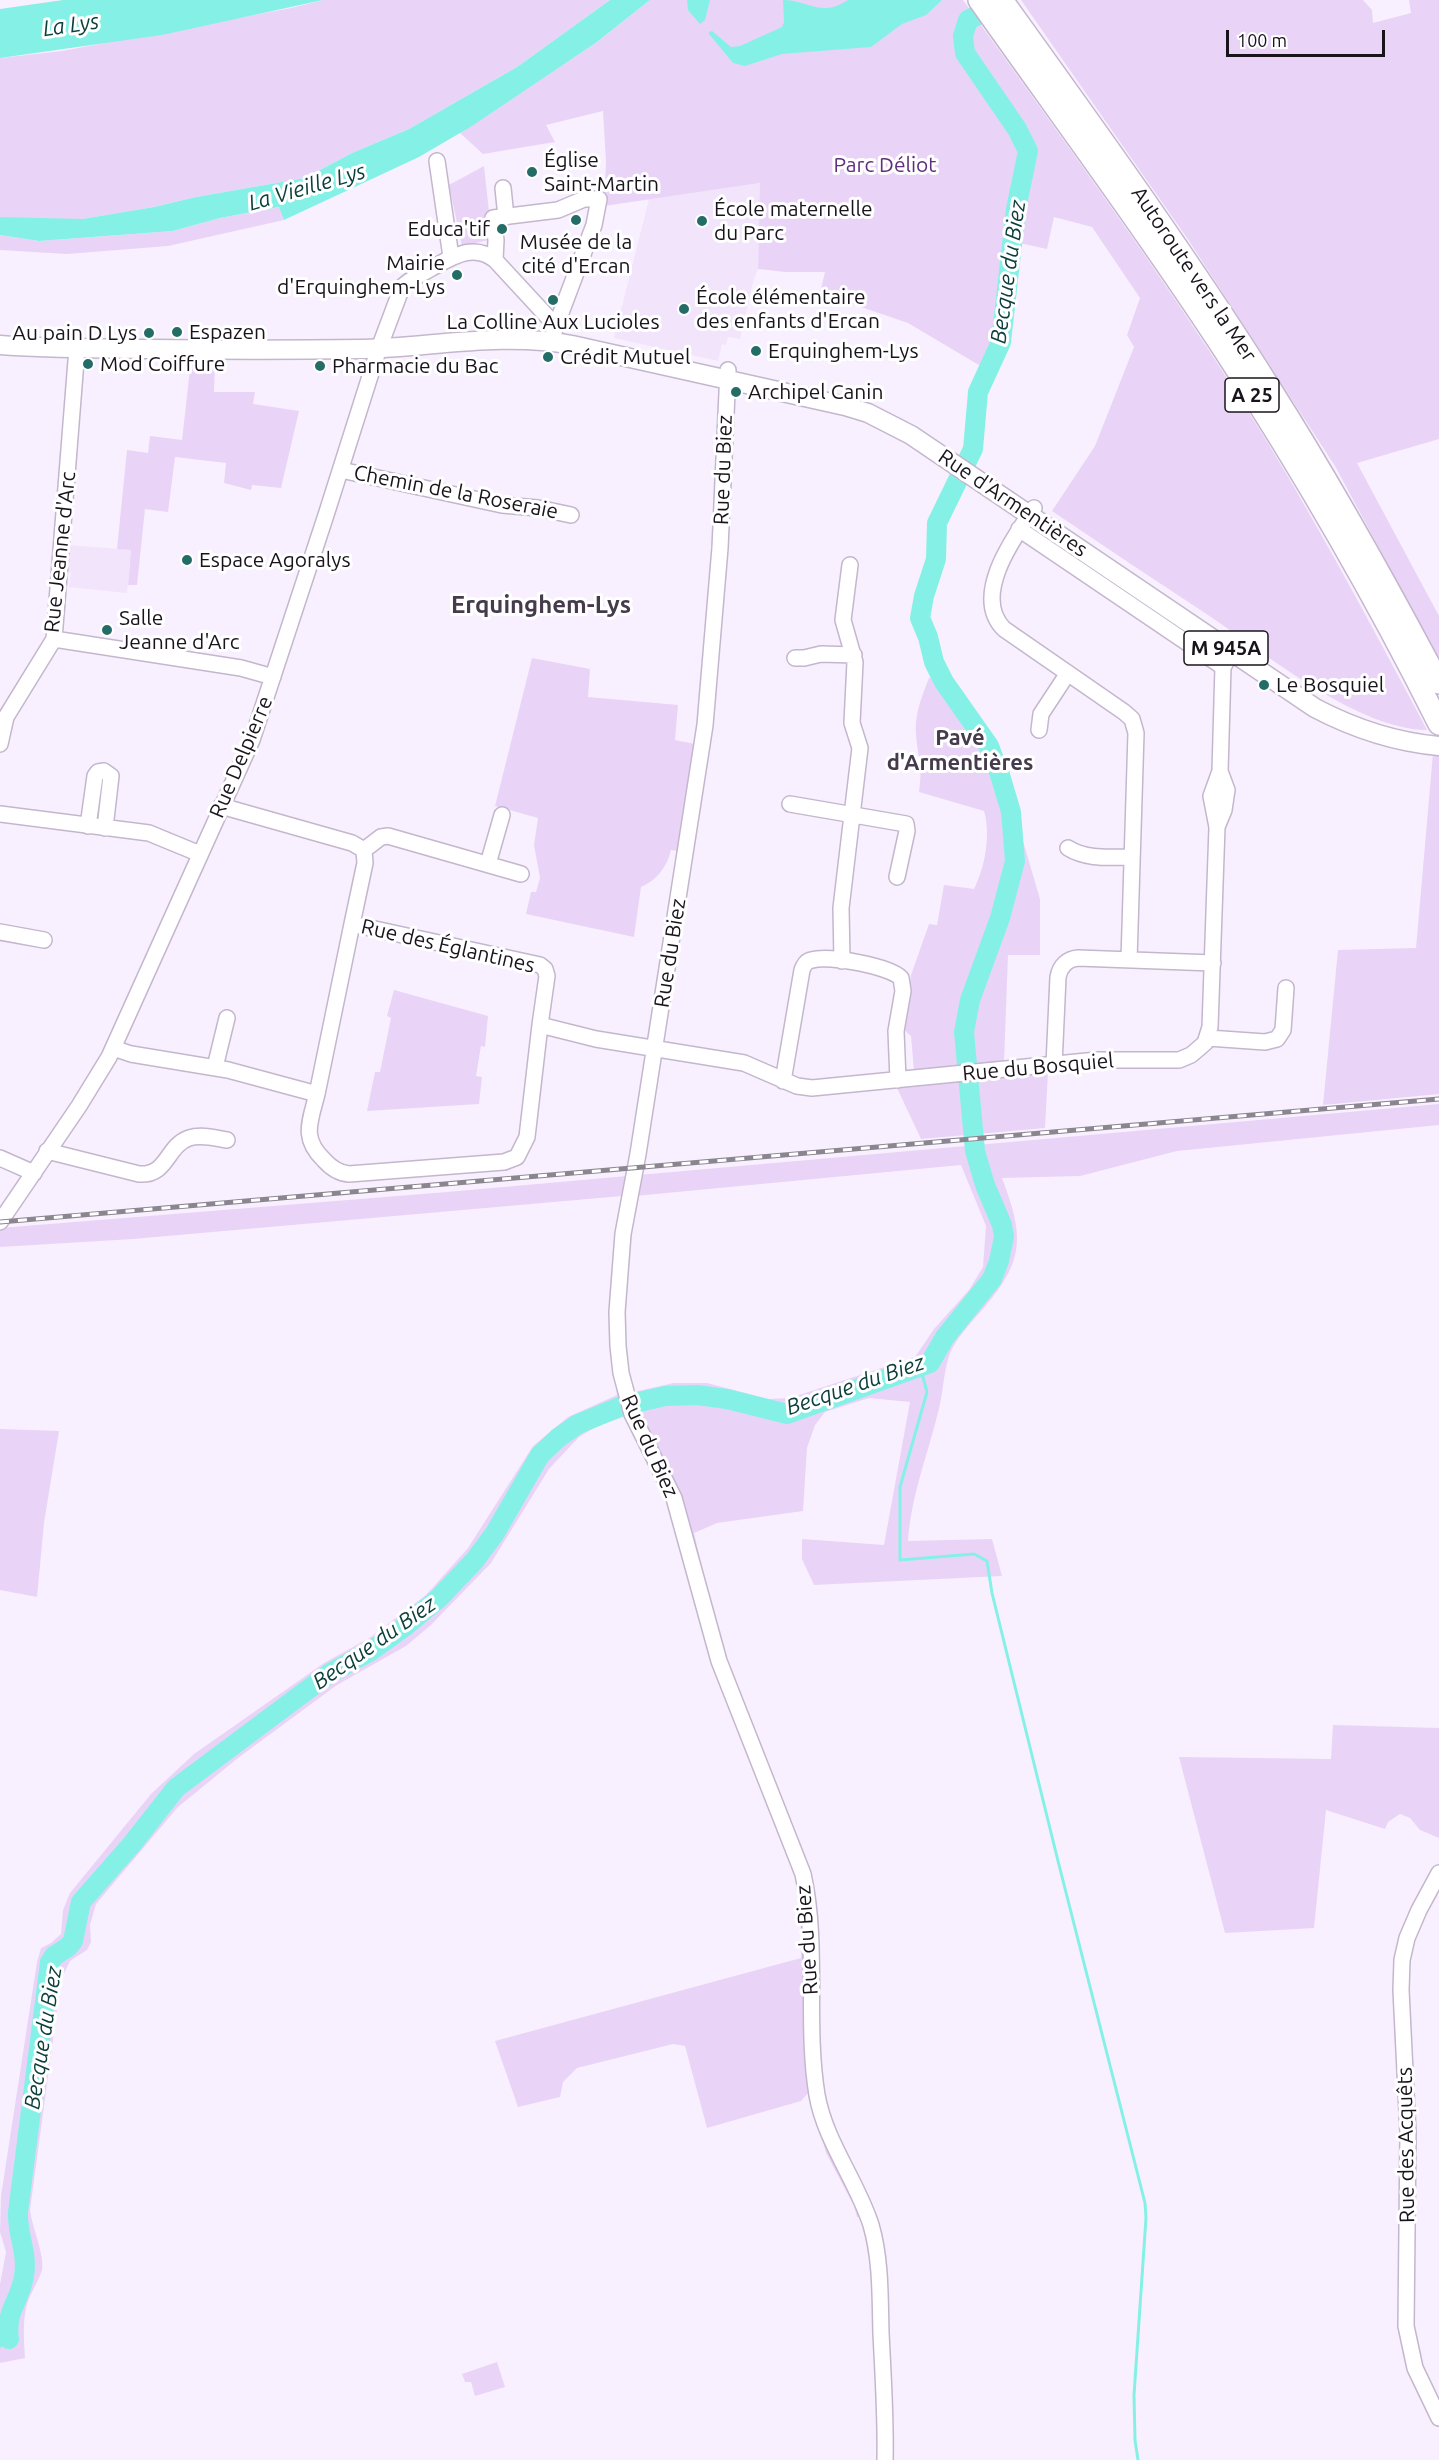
<!DOCTYPE html>
<html>
<head>
<meta charset="utf-8">
<style>
  body { margin:0 }
  #map { position:relative; width:1439px; height:2460px; overflow:hidden; background:#f8f0fe; font-family:Ubuntu,sans-serif }
  canvas { display:block }
  .scale { position:absolute; left:1226px; top:30px; width:159px; height:27px; box-sizing:border-box; border:3px solid #19141c; border-top:0; padding-left:8px; font-size:18px; line-height:21px; white-space:nowrap; color:#19141c; -webkit-text-stroke:4px #fff; paint-order:stroke }
</style>
</head>
<body>
<div id="map">
<canvas width="1439" height="2460"></canvas>
<div class="scale">100 m</div>
</div>
<script>
const c = document.querySelector('canvas').getContext('2d');
c.lineJoin = 'round';
function fill(path, color) { c.fillStyle = color; c.fill(path, 'evenodd'); }
function strokePath(path, color, width, dash) { c.strokeStyle = color; c.lineWidth = width; c.lineCap = dash ? 'butt' : 'round'; c.setLineDash(dash || []); c.stroke(path); }
function label(font, color, halo, rows, align = 'center') {
  c.font = font + ' Ubuntu,sans-serif'; c.lineWidth = 6; c.setLineDash([]); c.textBaseline = 'middle'; c.strokeStyle = halo; c.fillStyle = color; for (const [text, x, y, turn = 0] of rows) {
    c.save(); c.translate(x, y); c.rotate((+turn || 0) * Math.PI / 180); c.textAlign = isNaN(turn) ? turn : align; if (halo) c.strokeText(text, 0, 0); c.fillText(text, 0, 0); c.restore();
  }
}
fill(new Path2D(`
  M 761,183 L 758,269 L 753,282 L 740,339 L 728,337 L 726,345 L 722,344 L 718,361 L 614,338 L 649,199 Z
  M 69,545 L 131,550 L 127,593 L 69,587 L 71,572 L 67,571 Z`), '#f1e4fb');
fill(new Path2D(`
  M 323,0 L 610,0 L 517,67 L 409,129 L 352,153 L 305,178 L 196,197 L 154,207 L 82,219 L 17,219 L 0,217 L 0,58 L 62,51 L 291,8 Z
  M 650,0 L 963,0 C 1059,134 1157,267 1245,406 C 1311,511 1369,621 1427,730 C 1359,730 1264,653 1208,615 C 1156,581 1104,546 1052,511 L 1095,446 L 1134,347 L 1127,335 L 1140,298 L 1092,227 L 1054,217 L 1047,249 L 1010,241 L 995,347 L 984,368 L 908,323 L 820,293 L 825,272 L 785,272 L 758,269 L 760,183 L 604,206 L 606,162 L 603,111 L 546,125 L 555,142 L 483,154 L 460,133 L 597,42 Z
  M 1021,0 L 1363,0 L 1372,10 L 1373,23 L 1411,13 L 1409,0 L 1439,0 L 1439,439 L 1357,463 L 1439,616 L 1439,660 L 1335,466 L 1187,238 Z
  M 484,166 L 490,221 L 489,240 L 462,246 L 449,185 Z
  M 280,207 L 284,220 L 168,246 L 67,254 L 0,250 L 0,235 L 39,241 L 173,231 L 220,218 Z
  M 191,360 L 215,362 L 214,392 L 255,392 L 253,404 L 299,411 L 281,488 L 252,485 L 251,490 L 224,483 L 226,463 L 175,457 L 168,512 L 145,509 L 137,585 L 128,585 L 131,550 L 117,549 L 127,450 L 148,453 L 150,436 L 182,440 Z
  M 532,658 L 590,669 L 588,697 L 678,705 L 675,740 L 695,744 L 678,851 L 671,850 C 667,867 657,880 641,887 L 634,937 L 526,914 L 531,892 L 536,892 L 540,878 L 534,845 L 538,818 L 495,806 Z
  M 947,670 L 989,736 L 997,753 L 1040,899 L 1040,955 L 1008,955 L 1004,1062 L 914,1071 L 911,1036 L 903,1029 L 911,975 L 929,924 L 937,925 L 944,885 L 974,889 C 985,867 991,835 984,811 L 919,792 C 923,766 918,759 916,735 C 914,716 922,695 929,678 Z
  M 1433,753 L 1439,753 L 1439,1094 L 1323,1105 L 1338,950 L 1416,948 Z
  M 394,990 L 488,1016 L 485,1047 L 481,1046 L 476,1076 L 482,1077 L 479,1104 L 367,1111 L 375,1072 L 380,1072 L 391,1018 L 387,1016 Z
  M 1048,1072 L 1045,1128 L 921,1139 L 897,1088 Z
  M 1439,1104 L 1439,1125 L 1177,1151 L 1080,1176 L 1002,1178 C 1024,1236 1025,1260 984,1308 C 974,1319 961,1333 953,1347 C 944,1364 944,1386 940,1404 C 929,1453 912,1490 908,1541 L 992,1539 L 1002,1576 L 814,1585 L 802,1559 L 802,1539 L 884,1545 L 910,1402 L 869,1398 L 825,1412 L 815,1425 L 807,1448 L 803,1511 L 717,1523 L 694,1533 L 723,1657 L 812,1882 L 822,2086 L 830,2116 L 875,2214 L 857,2217 L 854,2206 L 826,2153 L 810,2091 L 801,2101 L 707,2128 L 685,2046 L 673,2044 L 577,2068 L 563,2082 L 560,2097 L 518,2107 L 495,2041 L 801,1958 L 800,1903 L 792,1863 L 708,1650 L 673,1512 L 627,1416 L 599,1425 L 579,1437 L 549,1469 L 491,1563 L 431,1625 L 406,1646 L 337,1685 L 238,1758 L 178,1807 L 96,1904 L 90,1925 L 91,1942 L 87,1950 L 70,1961 L 61,1980 L 30,2210 C 32,2227 45,2256 42,2270 C 39,2280 32,2291 28,2301 C 22,2319 24,2339 25,2358 L 0,2363 L 0,2284 L 6,2252 L 0,2232 L 1,2196 L 37,1962 L 41,1948 L 51,1943 L 61,1934 L 63,1910 L 70,1893 L 151,1794 L 194,1754 L 324,1663 L 371,1637 L 426,1595 L 468,1548 L 533,1446 L 568,1417 L 617,1395 L 611,1350 L 613,1267 L 622,1196 L 133,1239 L 0,1247 L 0,1228 L 447,1192 ZM 961,1165 L 986,1226 L 983,1267 L 969,1290 L 934,1329 L 915,1357 L 790,1398 L 768,1399 L 707,1383 L 673,1383 L 634,1392 L 625,1369 L 624,1331 L 625,1269 L 635,1196 Z
  M 0,1429 L 59,1431 L 44,1523 L 37,1597 L 0,1590 Z
  M 1333,1725 L 1439,1728 L 1439,1838 L 1420,1830 L 1410,1818 L 1400,1814 L 1388,1822 L 1385,1829 L 1326,1810 L 1314,1928 L 1225,1933 L 1179,1757 L 1331,1759 Z
  M 497,2362 L 505,2387 L 475,2396 L 471,2382 L 465,2382 L 462,2374 Z`), '#e9d4f8');
fill(new Path2D(`
  M 63,0 L 323,0 L 162,35 L 0,58 L 0,9 Z
  M 610,0 L 650,0 L 597,42 L 472,126 L 419,157 L 284,220 L 279,207 L 220,218 L 173,231 L 39,241 L 0,235 L 0,217 L 82,219 L 154,207 L 196,197 L 305,178 L 352,153 L 409,129 L 517,67 Z
  M 687,0 L 710,0 L 705,20 L 700,24 L 688,10 Z
  M 783,0 C 809,0 820,18 848,0 L 942,0 L 926,15 L 902,24 L 871,47 L 782,54 L 745,66 L 733,63 L 709,34 L 709,32 L 712,31 L 731,47 L 740,46 L 782,27 L 784,22 Z`), '#85f1e6');
strokePath(new Path2D(`
  M 920,1366 L 927,1392 L 900,1487 L 900,1560 L 974,1554 L 987,1561 L 992,1593 L 1058,1861 L 1145,2203 L 1146,2218 L 1134,2395 L 1135,2440 L 1138,2460
  M 0,2346 L 9,2339`), '#85f1e6', 3);
strokePath(new Path2D(`
  M 9,2339 C 5,2310 20,2302 24,2276 C 28,2251 17,2236 18,2212 L 50,1962 L 54,1956 L 68,1947 L 73,1941 L 81,1902 L 132,1844 L 176,1788 L 330,1673 L 371,1651 L 403,1628 L 439,1598 L 475,1560 L 495,1533 L 540,1455 L 558,1438 L 578,1424 L 622,1406 L 665,1396 L 697,1395 L 727,1399 L 787,1414 L 930,1363 L 945,1337 L 992,1279 L 999,1261 L 1004,1237 L 1002,1225 L 985,1185 L 975,1151 L 964,1032 L 970,1000 L 1000,918 L 1015,861 L 1011,812 L 1000,775 L 989,746 L 944,682 L 934,662 L 928,637 L 920,618 L 924,596 L 936,559 L 937,523 L 973,449 L 978,392 L 1001,342 L 1016,209 L 1028,151 L 1017,129 L 965,53 L 963,36 L 968,20 L 999,4`), '#85f1e6', 20);
const minor = new Path2D(`
  M 437,161 L 451,257
  M 503,188 L 506,217
  M 495,260 L 496,240 L 493,218 L 558,210 L 584,199 L 599,199 L 594,225 L 556,326
  M 728,370 L 720,548 L 705,725 L 638,1154 L 623,1234 L 617,1312 L 618,1346 L 621,1373 L 632,1414 L 674,1498 L 719,1661 L 803,1874 C 819,1946 805,2022 817,2095 C 825,2141 857,2181 871,2225 C 881,2259 880,2297 881,2333 C 883,2375 886,2418 885,2460
  M 341,470 L 502,505 L 538,508 L 571,515
  M 1034,508 C 1014,537 971,596 1004,629 L 1124,712 L 1132,719 L 1136,733 L 1129,960
  M 1019,529 L 1223,667
  M 54,639 L 241,668 L 273,677
  M 795,658 L 804,658 L 821,654 L 854,655
  M 1039,730 L 1041,714 L 1068,673
  M 0,744 L 6,717 L 54,639 L 77,348
  M 790,804 L 906,824 L 907,831 L 897,877
  M 221,806 L 352,843 L 364,850 L 381,837 L 388,836 L 521,874
  M 0,814 L 149,833 L 200,854
  M 88,826 L 95,776 L 98,772 L 104,771 L 111,776 L 105,828
  M 1217,827 L 1224,810 L 1227,790 L 1220,771 L 1223,667 L 1237,644
  M 1068,848 C 1087,860 1110,857 1132,857
  M 488,864 L 502,815
  M 352,924 L 365,863 L 364,850
  M 0,932 L 44,940
  M 842,961 L 841,908 L 860,748 L 852,723 L 855,662 L 843,620 L 850,565
  M 1208,1038 L 1265,1042 L 1277,1039 L 1283,1030 L 1286,988
  M 113,1048 L 131,1054 L 228,1070 L 317,1094 C 310,1122 301,1138 324,1160 C 331,1168 338,1173 349,1174 L 504,1162 L 517,1157 L 527,1137 L 540,1025
  M 1054,1065 L 1058,977 C 1060,966 1067,959 1078,958 L 1213,963
  M 215,1067 L 227,1018
  M 783,1081 L 802,970 C 804,965 806,961 812,960 C 829,955 889,966 901,978 L 903,991 L 896,1031 L 898,1080
  M 317,1094 L 352,924 L 540,965 L 545,969 L 547,976 L 540,1025 L 596,1039 L 744,1063 L 797,1086 L 812,1088 L 1097,1060 L 1179,1060 L 1191,1055 L 1205,1043 L 1210,1027 L 1217,827 L 1211,796 L 1220,771
  M 47,1151 L 139,1174 C 168,1176 166,1146 189,1138 C 201,1134 215,1138 227,1140
  M 0,1158 L 34,1173
  M 0,1222 L 79,1106 L 109,1057 L 252,740 L 326,515 L 378,351 L 402,287 C 410,279 420,275 430,269 C 451,258 473,242 495,260 L 556,326 L 551,342
  M 1439,1873 L 1419,1910 L 1407,1938 L 1402,1960 L 1401,1990 L 1408,2133 L 1406,2326 L 1415,2368 L 1439,2418`);
const major = new Path2D(`
  M 0,345 C 50,349 100,348 150,349 C 221,350 293,350 364,349 C 432,347 503,332 572,345 L 845,406 L 868,413 L 911,435 L 1315,708 C 1355,729 1394,742 1439,746`);
const highway = new Path2D(`
  M 979,0 C 1061,116 1146,231 1224,350 C 1302,470 1375,596 1439,724
  M 1002,0 C 1094,128 1186,255 1270,388 C 1331,484 1386,583 1439,683`);
strokePath(minor, '#c4b7cd', 18);
strokePath(major, '#c4b7cd', 21);
strokePath(highway, '#c4b7cd', 24);
strokePath(minor, '#fff', 15);
strokePath(major, '#fff', 18);
strokePath(highway, '#fff', 21);
const rail = new Path2D(`
  M 0,1222 L 1439,1099`);
strokePath(rail, '#8b8590', 5);
strokePath(rail, '#fff', 3, [9]);
for (const [x, y, r, color] of [
  [532,172,6,"#246d67"],
  [576,220,6,"#246d67"],
  [702,221,6,"#246d67"],
  [502,229,6,"#246d67"],
  [457,275,6,"#246d67"],
  [553,300,6,"#246d67"],
  [684,309,6,"#246d67"],
  [177,332,6,"#246d67"],
  [149,333,6,"#246d67"],
  [756,351,6,"#246d67"],
  [548,357,6,"#246d67"],
  [88,364,6,"#246d67"],
  [320,366,6,"#246d67"],
  [736,392,6,"#246d67"],
  [187,560,6,"#246d67"],
  [107,630,6,"#246d67"],
  [1264,685,6,"#246d67"]
]) { const dot = new Path2D(); dot.arc(x, y, r, 0, 2 * Math.PI); c.fillStyle = color; c.fill(dot); strokePath(dot, '#fff', 2); }
for (const [x, y, w] of [
  [1252,395,54],
  [1226,648,84]
]) { const box = new Path2D(); box.roundRect(x - w / 2, y - 17, w, 34, 4.5); c.fillStyle = '#fff'; c.fill(box); strokePath(box, '#19141c', 1.5); }
label('bold 20px', '#19141c', null, [
  ["A 25",1252,395],
  ["M 945A",1226,648]
]);
label('21px', '#19141c', '#fff', [
  ["Église",544,160],
  ["Saint-Martin",544,184],
  ["École maternelle",714,209],
  ["du Parc",714,233],
  ["Educa'tif",490,229,"right"],
  ["Musée de la",576,242,"center"],
  ["cité d'Ercan",576,266,"center"],
  ["Mairie",445,263,"right"],
  ["d'Erquinghem-Lys",445,287,"right"],
  ["École élémentaire",696,297],
  ["des enfants d'Ercan",696,321],
  ["La Colline Aux Lucioles",553,322,"center"],
  ["Espazen",189,332],
  ["Au pain D Lys",137,333,"right"],
  ["Erquinghem-Lys",768,351],
  ["Crédit Mutuel",560,357],
  ["Mod Coiffure",100,364],
  ["Pharmacie du Bac",332,366],
  ["Archipel Canin",748,392],
  ["Espace Agoralys",199,560],
  ["Salle",119,618],
  ["Jeanne d'Arc",119,642],
  ["Le Bosquiel",1276,685]
], 'left');
label('21px', '#5f2e7c', '#fff', [
  ["Parc Déliot",885,165]
]);
label('21px', '#19141c', '#fff', [
  ["Autoroute vers la Mer",1194,274,56],
  ["Rue du Biez",723,470,-88],
  ["Chemin de la Roseraie",456,492,11],
  ["Rue d'Armentières",1013,503,34],
  ["Rue Jeanne d'Arc",60,552,-84],
  ["Rue Delpierre",241,757,-67],
  ["Rue des Églantines",448,946,13],
  ["Rue du Biez",670,953,-81],
  ["Rue du Bosquiel",1038,1067,-5],
  ["Rue du Biez",650,1446,66],
  ["Rue du Biez",807,1940,-94],
  ["Rue des Acquêts",1406,2145,-91]
]);
label('italic 22px', '#0c403c', '#fff', [
  ["La Lys",71,25,-8],
  ["La Vieille Lys",307,187,-16],
  ["Becque du Biez",1008,272,-82],
  ["Becque du Biez",855,1385,-19],
  ["Becque du Biez",374,1643,-35],
  ["Becque du Biez",43,2038,-81]
]);
label('bold 22px', '#453b4d', '#fff', [
  ["Pavé",960,738],
  ["d'Armentières",960,763]
]);
label('bold 24px', '#453b4d', '#fff', [
  ["Erquinghem-Lys",541,605]
]);
</script>
</body>
</html>
